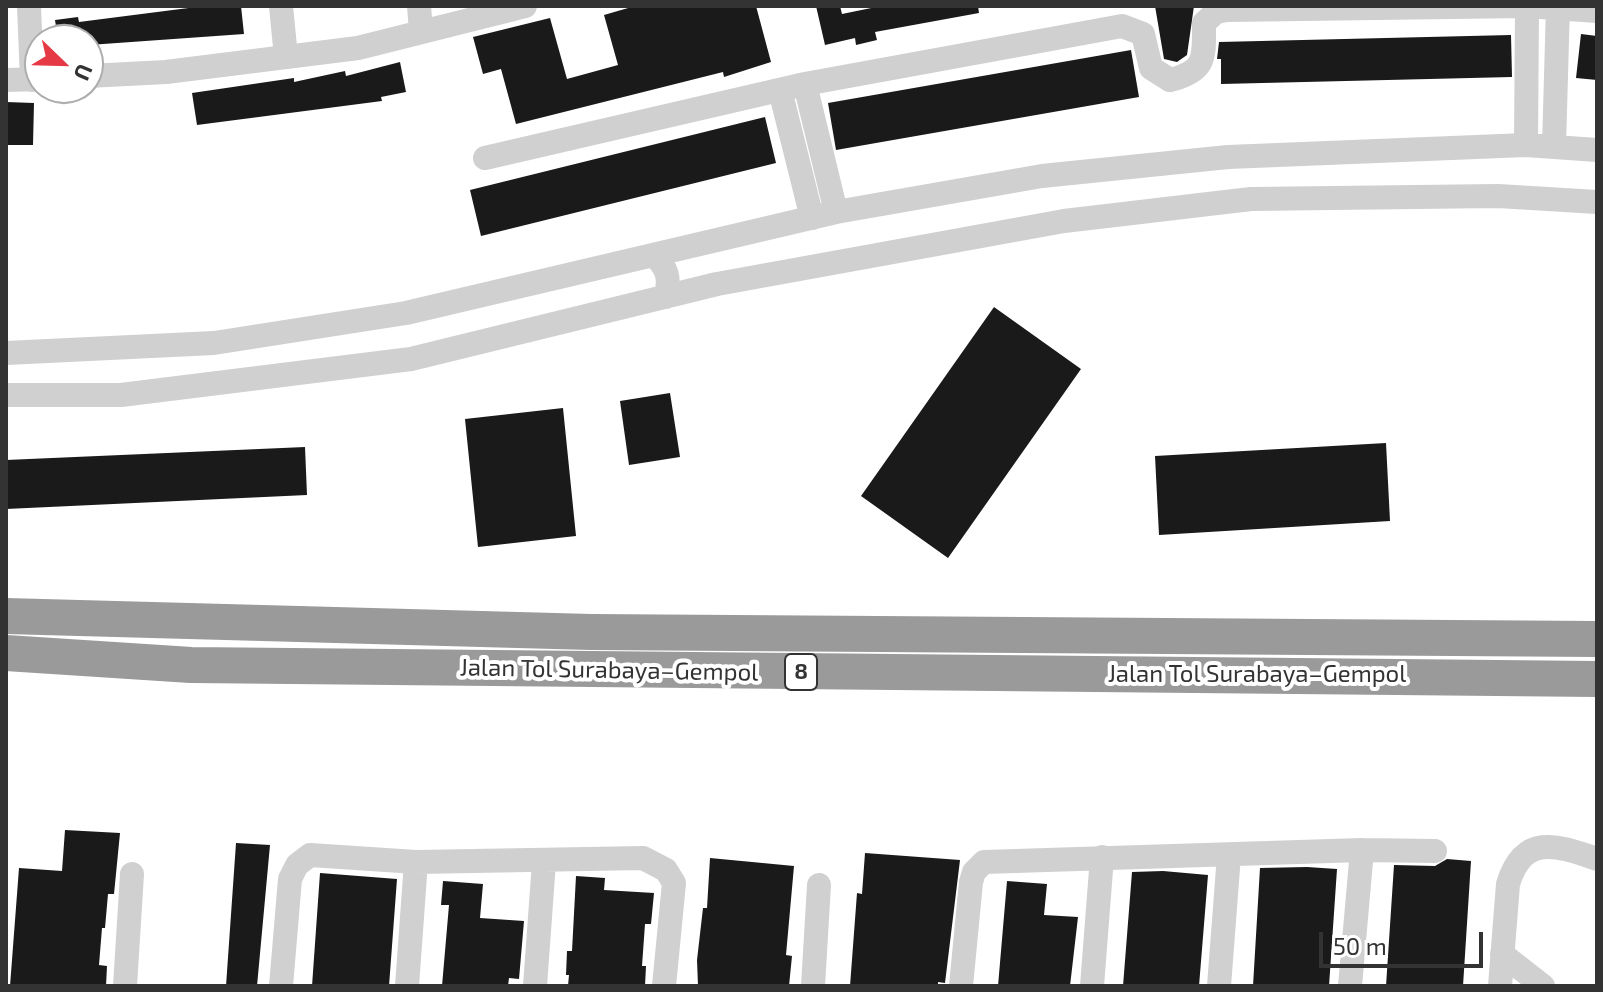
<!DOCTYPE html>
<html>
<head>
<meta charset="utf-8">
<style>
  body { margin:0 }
  #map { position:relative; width:1603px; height:992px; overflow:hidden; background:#fff; font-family:"Exo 2",sans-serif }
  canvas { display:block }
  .frame { position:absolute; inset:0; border:8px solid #333; pointer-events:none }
  .north { position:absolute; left:24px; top:24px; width:80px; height:80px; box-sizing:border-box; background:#fff; border:2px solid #adadad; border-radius:50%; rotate:113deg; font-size:22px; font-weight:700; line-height:32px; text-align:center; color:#333 }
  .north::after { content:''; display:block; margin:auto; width:28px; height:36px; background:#e63946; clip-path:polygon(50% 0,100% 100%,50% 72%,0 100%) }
  .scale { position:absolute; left:1319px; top:932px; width:164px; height:36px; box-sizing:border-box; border:4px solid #333; border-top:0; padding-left:10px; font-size:24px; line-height:28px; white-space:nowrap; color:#333; -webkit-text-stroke:6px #fff; paint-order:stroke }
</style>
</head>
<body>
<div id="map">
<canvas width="1603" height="992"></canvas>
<div class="frame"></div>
<div class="north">U</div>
<div class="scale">50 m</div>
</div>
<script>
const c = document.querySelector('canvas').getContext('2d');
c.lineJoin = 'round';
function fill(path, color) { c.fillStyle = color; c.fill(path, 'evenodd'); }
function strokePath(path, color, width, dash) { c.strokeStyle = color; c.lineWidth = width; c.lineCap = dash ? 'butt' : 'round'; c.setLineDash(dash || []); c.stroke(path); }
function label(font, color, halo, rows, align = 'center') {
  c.font = font + ' "Exo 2",sans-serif'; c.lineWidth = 8; c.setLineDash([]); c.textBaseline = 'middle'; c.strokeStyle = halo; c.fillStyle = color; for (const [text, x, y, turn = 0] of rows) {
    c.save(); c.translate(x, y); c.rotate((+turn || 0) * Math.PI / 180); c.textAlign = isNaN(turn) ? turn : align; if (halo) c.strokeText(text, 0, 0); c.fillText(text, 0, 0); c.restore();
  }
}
fill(new Path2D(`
  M 204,6 L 241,6 L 244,34 L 89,45 L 89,40 L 58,40 L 55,20 L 78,17 L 79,22 Z
  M 635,6 L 756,6 L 771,62 L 724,77 L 723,72 L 516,124 L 501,69 L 483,74 L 473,37 L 550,18 L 567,79 L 618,65 L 604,15 Z
  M 816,6 L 840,6 L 842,14 L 881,6 L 978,6 L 979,13 L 875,32 L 877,40 L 856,45 L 855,38 L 825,45 Z
  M 1155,6 L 1194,6 L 1187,55 L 1177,62 L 1164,59 Z
  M 1581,34 L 1597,36 L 1597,80 L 1576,78 Z
  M 1511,35 L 1512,77 L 1221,84 L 1221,59 L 1217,59 L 1219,42 Z
  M 1131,50 L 1139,97 L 836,150 L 828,103 Z
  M 400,62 L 406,92 L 381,97 L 382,101 L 197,125 L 192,93 L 294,78 L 294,82 L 345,71 L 346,76 Z
  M 6,102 L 34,103 L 33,145 L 6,145 Z
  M 765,117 L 776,163 L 481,236 L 470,190 Z
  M 994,307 L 1081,369 L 948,558 L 861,496 Z
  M 670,393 L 680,457 L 629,465 L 620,401 Z
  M 563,408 L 576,536 L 478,547 L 465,419 Z
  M 1386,443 L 1390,521 L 1159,535 L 1155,456 Z
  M 305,447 L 307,495 L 6,509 L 6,460 Z
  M 65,830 L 120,833 L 114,894 L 108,894 L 105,928 L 102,928 L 99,965 L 107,966 L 106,986 L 10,986 L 19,868 L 62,871 Z
  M 236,843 L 270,845 L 257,986 L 226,986 Z
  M 865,853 L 960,860 L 945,983 L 938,982 L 938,986 L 850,986 L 857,893 L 862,894 Z
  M 710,858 L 794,866 L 786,955 L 792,956 L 789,986 L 698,986 L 697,960 L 703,908 L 707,908 Z
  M 1447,859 L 1471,861 L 1463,986 L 1386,986 L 1394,865 L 1435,866 Z
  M 1307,867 L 1337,869 L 1329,986 L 1253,986 L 1260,868 Z
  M 1163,871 L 1208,875 L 1199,986 L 1123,986 L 1132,872 Z
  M 320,873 L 397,879 L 389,986 L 312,986 Z
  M 576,876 L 605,878 L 604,890 L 654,893 L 651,924 L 645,924 L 642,966 L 646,966 L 645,986 L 568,986 L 569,975 L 566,975 L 567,951 L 572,951 Z
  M 443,881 L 483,884 L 480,918 L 524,921 L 519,979 L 509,978 L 508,986 L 442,986 L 449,905 L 441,905 Z
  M 1007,881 L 1047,884 L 1044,915 L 1078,917 L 1070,986 L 998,986 Z`), '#1a1a1a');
strokePath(new Path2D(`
  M 29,6 L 32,80
  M 281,6 L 286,57
  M 419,6 L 421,31
  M 88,76 L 166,72 L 358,48 L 525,6
  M 6,80 L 40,79
  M 805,84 L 836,212
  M 780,90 L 812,218
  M 1526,145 L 1527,6
  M 1554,146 L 1558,6
  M 485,158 L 805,84 L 1122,26 L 1143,34 L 1151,68 L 1170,80 C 1207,71 1204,57 1204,23 L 1216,12 L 1227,10 L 1527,6 L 1597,11
  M 654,255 C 668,269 670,278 666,297
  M 6,353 L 214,343 L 406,313 L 836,212 L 1042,176 L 1228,157 L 1526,145 L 1597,150
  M 6,395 L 121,395 L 411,359 L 717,284 L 1064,221 L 1251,199 L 1498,196 L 1597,202
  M 1502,954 L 1543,986
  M 125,986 L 132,874
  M 281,986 L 290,879 L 297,865 L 310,855 L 416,862 L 643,858 L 666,870 L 674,883 L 664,986
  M 407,986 L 416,862
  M 535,986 L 544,862
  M 813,986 L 819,885
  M 961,986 L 971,882 L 974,872 L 984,862 L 1362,850 L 1435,851
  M 1092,986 L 1102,857
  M 1219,986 L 1229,855
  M 1350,986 L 1362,850
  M 1500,986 L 1508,884 C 1524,833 1556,845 1597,859`), '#d0d0d0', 24);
strokePath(new Path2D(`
  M 6,616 L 591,632 L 1597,639
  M 6,653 L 191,665 L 1597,679`), '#9a9a9a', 36);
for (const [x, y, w] of [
  [801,672,32]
]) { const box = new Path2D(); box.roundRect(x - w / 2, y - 18, w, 36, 6); c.fillStyle = '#fff'; c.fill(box); strokePath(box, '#333', 2); }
label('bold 22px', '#333', null, [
  ["8",801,672]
]);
label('24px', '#333', '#fff', [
  ["Jalan Tol Surabaya–Gempol",609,670,1],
  ["Jalan Tol Surabaya–Gempol",1257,674]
]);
</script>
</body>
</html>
